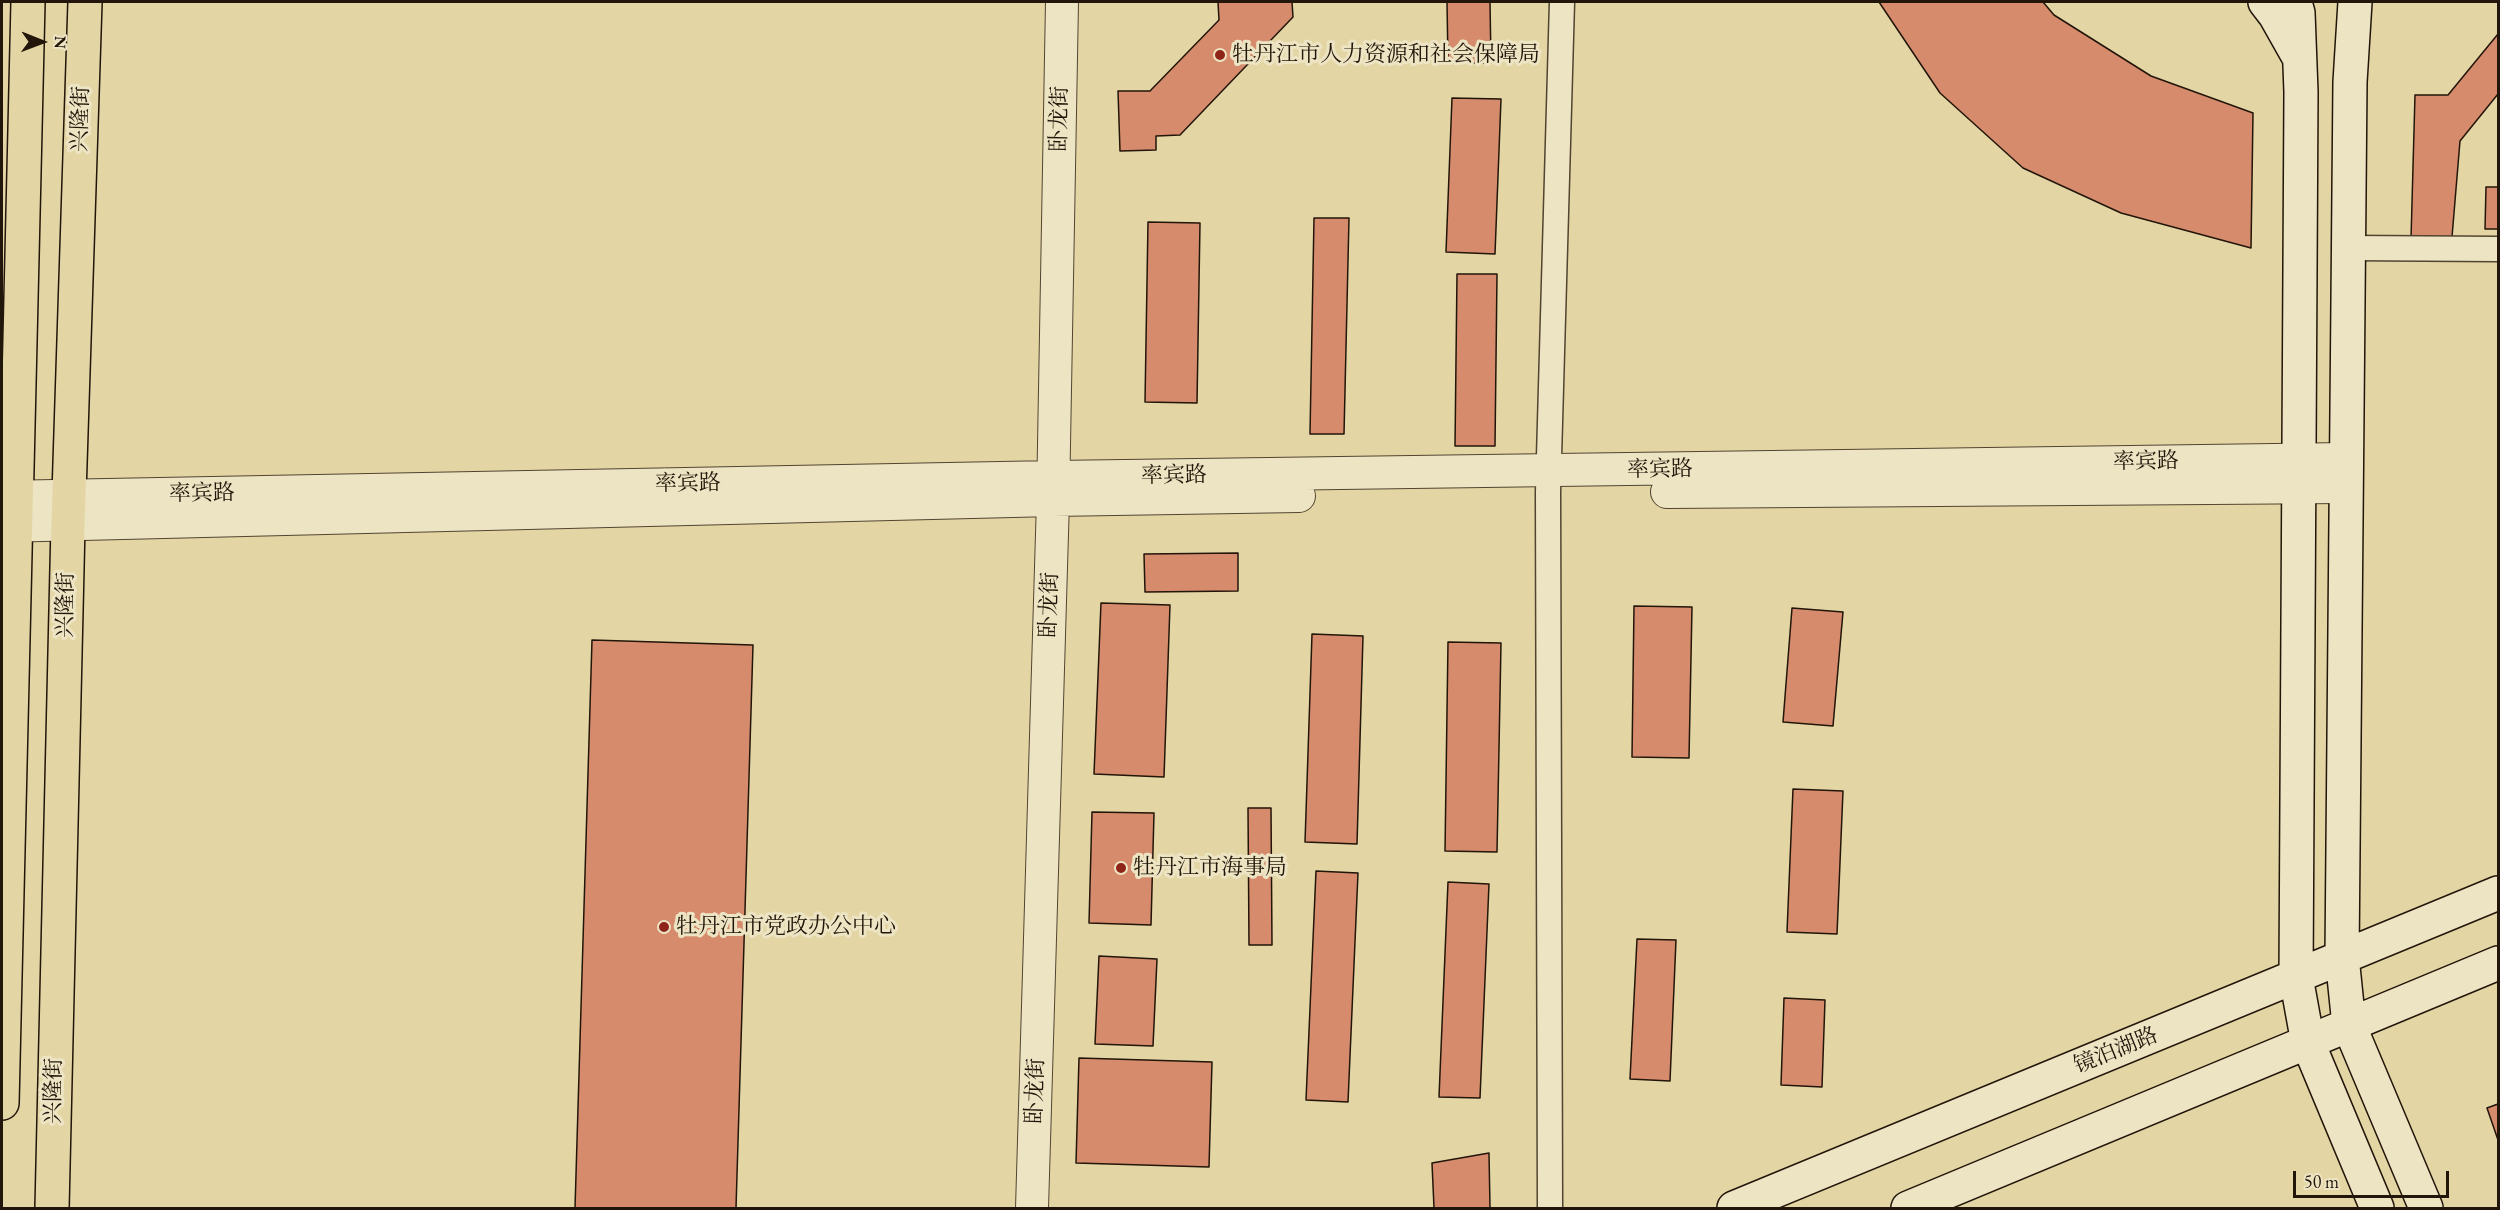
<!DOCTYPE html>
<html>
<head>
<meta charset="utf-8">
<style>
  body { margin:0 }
  #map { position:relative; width:2500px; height:1210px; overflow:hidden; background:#e3d5a4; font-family:"EB Garamond",serif }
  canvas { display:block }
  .frame { position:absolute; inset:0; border:3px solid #221509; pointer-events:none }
  .north { position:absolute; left:12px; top:12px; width:60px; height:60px; -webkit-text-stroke:4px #ede4c4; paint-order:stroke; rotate:91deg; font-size:16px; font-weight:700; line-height:24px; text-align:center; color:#221509 }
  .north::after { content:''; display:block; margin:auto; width:21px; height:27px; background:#221509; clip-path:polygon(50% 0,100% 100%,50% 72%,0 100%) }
  .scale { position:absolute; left:2293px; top:1171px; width:156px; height:27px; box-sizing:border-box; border:3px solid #221509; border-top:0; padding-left:8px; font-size:18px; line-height:21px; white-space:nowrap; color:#221509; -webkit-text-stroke:4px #ede4c4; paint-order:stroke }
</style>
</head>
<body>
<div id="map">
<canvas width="2500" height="1210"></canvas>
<div class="frame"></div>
<div class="north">N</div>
<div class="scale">50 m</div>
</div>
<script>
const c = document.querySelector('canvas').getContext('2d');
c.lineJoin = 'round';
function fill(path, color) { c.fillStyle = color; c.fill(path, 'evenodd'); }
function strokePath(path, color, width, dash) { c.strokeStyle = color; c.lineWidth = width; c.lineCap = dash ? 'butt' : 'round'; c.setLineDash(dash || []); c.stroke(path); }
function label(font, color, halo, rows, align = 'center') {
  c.font = font + ' "EB Garamond","Noto Serif SC",serif'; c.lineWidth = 6; c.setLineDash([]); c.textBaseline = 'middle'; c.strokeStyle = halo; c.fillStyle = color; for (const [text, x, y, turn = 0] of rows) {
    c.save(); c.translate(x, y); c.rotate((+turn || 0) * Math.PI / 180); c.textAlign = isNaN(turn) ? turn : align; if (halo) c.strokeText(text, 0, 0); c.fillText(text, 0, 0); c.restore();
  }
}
const building = new Path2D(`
  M 1218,2 L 1292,2 L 1293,17 L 1180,135 L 1156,136 L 1156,150 L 1120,151 L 1118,91 L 1150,91 L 1219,20 Z
  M 1447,2 L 1490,2 L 1491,63 L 1448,63 Z
  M 1879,2 L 2043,2 L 2054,15 L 2151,76 L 2253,113 L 2251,248 L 2121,213 L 2023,168 L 1940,93 Z
  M 2498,34 L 2498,94 L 2460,141 L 2452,237 L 2411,239 L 2415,95 L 2448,95 Z
  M 1452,98 L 1501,99 L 1495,254 L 1446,252 Z
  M 2486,187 L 2498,187 L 2498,229 L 2485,229 Z
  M 1314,218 L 1349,218 L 1344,434 L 1310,434 Z
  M 1148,222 L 1200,223 L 1197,403 L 1145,402 Z
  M 1457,274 L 1497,274 L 1495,446 L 1455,446 Z
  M 1238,553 L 1238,591 L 1145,592 L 1144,554 Z
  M 1101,603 L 1170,605 L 1164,777 L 1094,774 Z
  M 1634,606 L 1692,607 L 1689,758 L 1632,757 Z
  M 1792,608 L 1843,612 L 1833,726 L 1783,722 Z
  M 1312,634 L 1363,636 L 1357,844 L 1305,842 Z
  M 592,640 L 753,645 L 736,1208 L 575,1208 Z
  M 1448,642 L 1501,643 L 1497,852 L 1445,851 Z
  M 1793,789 L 1843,791 L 1837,934 L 1787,932 Z
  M 1248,808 L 1271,808 L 1272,945 L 1249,945 Z
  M 1092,812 L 1154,813 L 1151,925 L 1089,923 Z
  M 1316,871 L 1358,873 L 1348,1102 L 1306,1100 Z
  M 1448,882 L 1489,884 L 1480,1098 L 1439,1097 Z
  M 1637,939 L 1676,940 L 1670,1081 L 1630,1079 Z
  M 1099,956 L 1157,959 L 1153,1046 L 1095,1044 Z
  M 1784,998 L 1825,1000 L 1822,1087 L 1781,1085 Z
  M 1079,1058 L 1212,1062 L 1209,1167 L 1076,1163 Z
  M 2498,1104 L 2498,1140 L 2487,1108 Z
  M 1489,1153 L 1490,1208 L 1434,1208 L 1432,1163 Z`);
fill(building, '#d58b6c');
strokePath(building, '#221509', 1.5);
const minor = new Path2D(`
  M 2349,248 L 2498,249
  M 1550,1208 L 1548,492 L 1562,2`);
const tertiary = new Path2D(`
  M 1667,492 L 2345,487
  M 2,497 L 1053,477 L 2346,459
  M 2,526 L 1053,500 L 1299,496
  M 1032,1208 L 1053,500 L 1062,2`);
const secondary = new Path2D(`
  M 2265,2 L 2275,15 L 2297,54
  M 2295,2 L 2298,13 L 2301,92 L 2296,977 L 2308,1043 L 2377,1208
  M 2355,2 L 2350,82 L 2342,957 L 2349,1025 L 2426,1208
  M 1734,1208 L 2498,893
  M 1908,1208 L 2498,963`);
const trunk = new Path2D(`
  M 2,1103 L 28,2
  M 52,1208 L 68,525 L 85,2`);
strokePath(minor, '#524530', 27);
strokePath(tertiary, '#524530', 34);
strokePath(secondary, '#221509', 36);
strokePath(trunk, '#221509', 36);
strokePath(minor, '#ede4c4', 24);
strokePath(tertiary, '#ede4c4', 32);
strokePath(secondary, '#ede4c4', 33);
strokePath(trunk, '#e3d5a4', 33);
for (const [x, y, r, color] of [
  [1220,55,6,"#8f2418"],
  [1121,868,6,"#8f2418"],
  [664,927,6,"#8f2418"]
]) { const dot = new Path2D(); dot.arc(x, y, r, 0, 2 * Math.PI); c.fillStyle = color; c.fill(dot); strokePath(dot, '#ede4c4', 2); }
label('22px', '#221509', '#ede4c4', [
  ["牡丹江市人力资源和社会保障局",1232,55],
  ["牡丹江市海事局",1133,868],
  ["牡丹江市党政办公中心",676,927]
], 'left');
label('22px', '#221509', '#ede4c4', [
  ["兴隆街",81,119,-88],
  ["卧龙街",1060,119,-89],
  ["率宾路",2146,462,-1],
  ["率宾路",1660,470,-1],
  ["率宾路",1174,476,-1],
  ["率宾路",688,484,-1],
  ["率宾路",202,494,-1],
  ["兴隆街",66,605,-89],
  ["卧龙街",1050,605,-88],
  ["镜泊湖路",2116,1051,-22],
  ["兴隆街",54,1091,-89],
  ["卧龙街",1036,1091,-88]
]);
</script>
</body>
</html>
